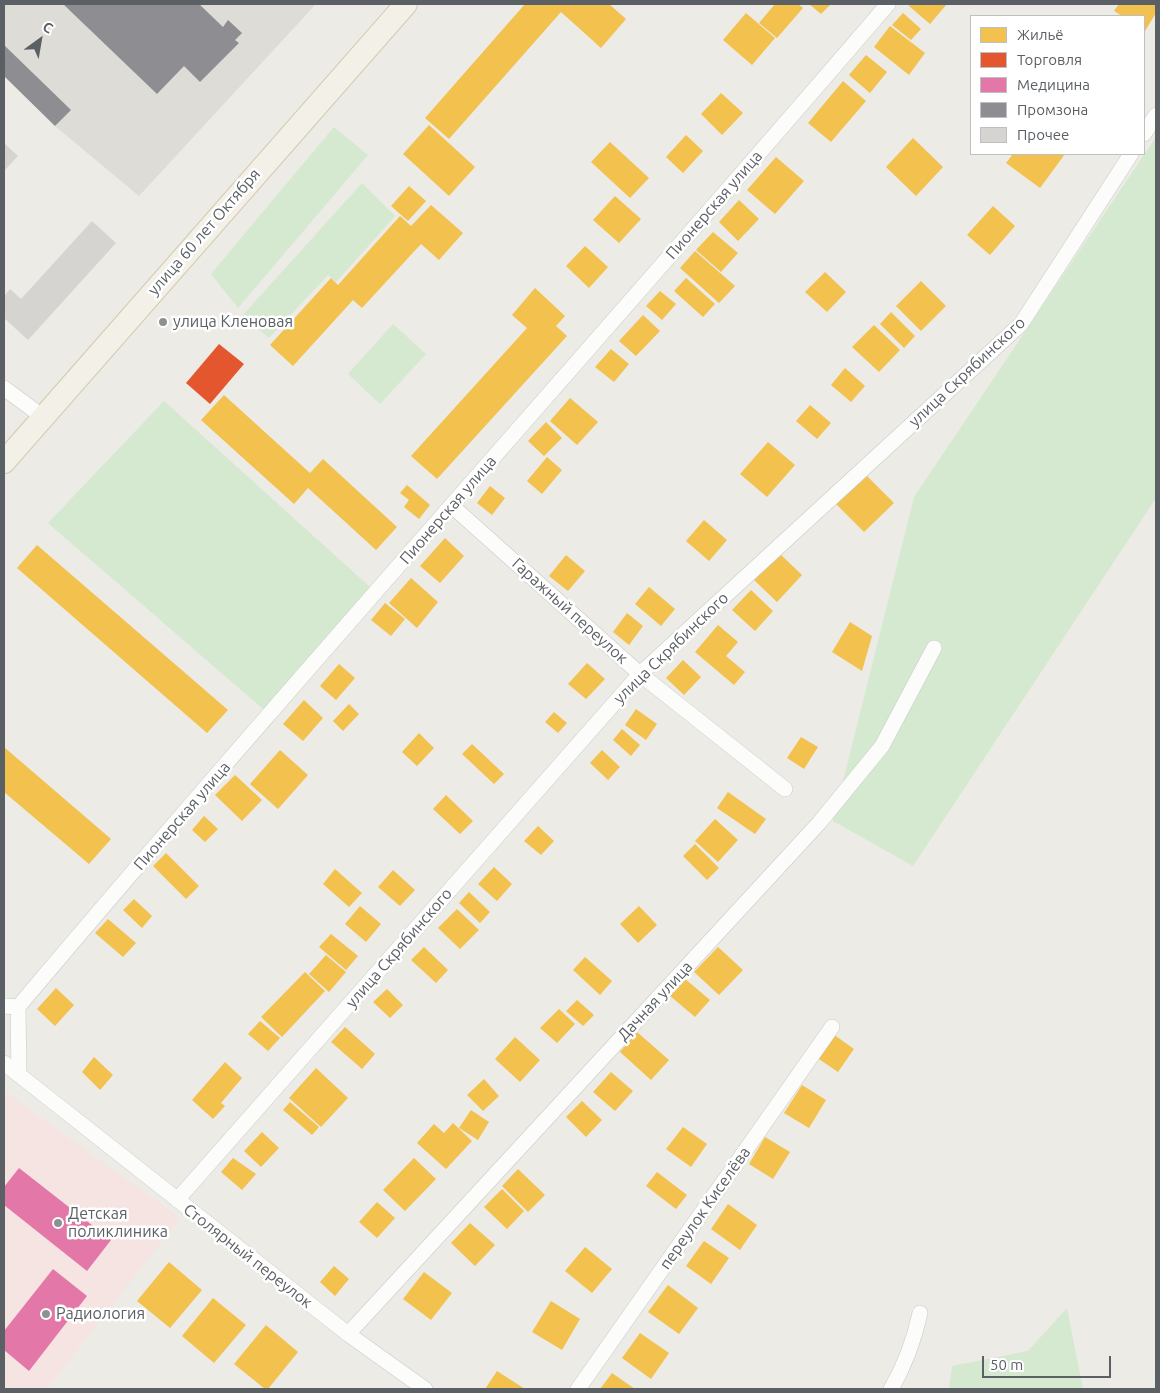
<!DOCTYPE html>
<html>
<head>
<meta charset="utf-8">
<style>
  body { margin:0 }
  #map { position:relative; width:1160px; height:1393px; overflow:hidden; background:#ecebe6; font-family:Ubuntu,sans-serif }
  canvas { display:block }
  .frame { position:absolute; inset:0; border:5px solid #5b6065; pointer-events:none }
  .legend { position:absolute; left:970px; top:15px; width:175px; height:140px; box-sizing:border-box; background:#fff; border:1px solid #bdbfc1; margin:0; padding:6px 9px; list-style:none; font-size:15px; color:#5b6065 }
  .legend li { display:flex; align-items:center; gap:10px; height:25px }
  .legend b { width:25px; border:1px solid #bdbfc1 }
  .north { position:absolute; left:15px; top:15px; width:50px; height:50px; -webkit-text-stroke:4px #fff; paint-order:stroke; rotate:32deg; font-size:14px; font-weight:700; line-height:20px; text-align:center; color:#5b6065 }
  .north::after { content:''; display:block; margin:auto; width:18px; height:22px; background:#5b6065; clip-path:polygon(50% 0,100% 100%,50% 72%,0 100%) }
  .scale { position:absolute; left:982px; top:1356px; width:129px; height:22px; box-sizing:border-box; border:2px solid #5b6065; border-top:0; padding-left:6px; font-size:15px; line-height:18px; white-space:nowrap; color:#5b6065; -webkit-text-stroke:4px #fff; paint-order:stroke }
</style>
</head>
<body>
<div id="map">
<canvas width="1160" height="1393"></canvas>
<div class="frame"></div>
<ul class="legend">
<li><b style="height:14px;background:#f2c14e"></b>Жильё</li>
<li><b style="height:14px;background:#e4572e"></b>Торговля</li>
<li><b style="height:14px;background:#e377a8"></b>Медицина</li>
<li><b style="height:14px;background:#8d8d92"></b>Промзона</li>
<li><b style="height:14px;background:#d6d4d1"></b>Прочее</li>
</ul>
<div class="north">С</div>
<div class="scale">50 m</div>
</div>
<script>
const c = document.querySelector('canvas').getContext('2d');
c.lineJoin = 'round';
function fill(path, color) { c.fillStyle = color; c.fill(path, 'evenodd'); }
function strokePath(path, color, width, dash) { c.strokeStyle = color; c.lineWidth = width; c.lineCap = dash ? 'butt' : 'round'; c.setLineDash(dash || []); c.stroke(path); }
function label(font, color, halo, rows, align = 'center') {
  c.font = font + ' Ubuntu,sans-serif'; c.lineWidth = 5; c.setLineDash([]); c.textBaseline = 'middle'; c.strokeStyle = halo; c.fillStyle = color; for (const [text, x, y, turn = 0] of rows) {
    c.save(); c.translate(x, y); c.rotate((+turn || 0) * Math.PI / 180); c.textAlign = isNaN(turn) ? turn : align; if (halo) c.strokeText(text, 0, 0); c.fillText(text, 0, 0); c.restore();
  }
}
fill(new Path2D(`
  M 4,4 L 316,4 L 139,196 L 55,126 L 4,76 Z`), '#dddcd7');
fill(new Path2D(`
  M 4,1091 L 180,1218 L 47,1389 L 4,1389 Z`), '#f5e4e2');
fill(new Path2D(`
  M 334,127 L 368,155 L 238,308 L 211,274 Z
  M 1156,137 L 1156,498 L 913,866 L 833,821 L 914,497 Z
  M 362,183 L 395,216 L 336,282 L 328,275 L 269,338 L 242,316 Z
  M 393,324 L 426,354 L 380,404 L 348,374 Z
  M 164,401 L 370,587 L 270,715 L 48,523 Z
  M 1067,1308 L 1083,1389 L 949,1389 L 952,1366 L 1028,1351 Z`), '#d4e9d0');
fill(new Path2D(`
  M 525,4 L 609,4 L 626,19 L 601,48 L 561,12 L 449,139 L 425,118 Z
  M 775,4 L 798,4 L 803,8 L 777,38 L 759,23 Z
  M 809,4 L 831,4 L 821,14 Z
  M 910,4 L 947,4 L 930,24 L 909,6 Z
  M 1119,4 L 1156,4 L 1156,13 L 1145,31 L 1144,16 L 1122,16 L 1114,11 Z
  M 746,13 L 775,38 L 752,65 L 723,40 Z
  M 903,13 L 921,29 L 911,40 L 892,25 Z
  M 890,26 L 925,53 L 909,75 L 874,47 Z
  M 866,55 L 887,72 L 870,93 L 849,75 Z
  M 843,81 L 866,101 L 831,142 L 808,123 Z
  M 721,93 L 743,113 L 722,135 L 701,114 Z
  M 429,125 L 475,167 L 449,196 L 403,154 Z
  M 686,135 L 703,151 L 683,173 L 666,157 Z
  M 913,138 L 943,167 L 916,196 L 886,167 Z
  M 610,142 L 649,178 L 630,198 L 591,162 Z
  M 1013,154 L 1065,154 L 1040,188 L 1006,163 Z
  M 776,157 L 804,181 L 775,214 L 747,190 Z
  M 409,186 L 426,201 L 408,221 L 391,206 Z
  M 615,196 L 641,219 L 619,243 L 593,220 Z
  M 739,200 L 759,219 L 738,241 L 719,222 Z
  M 431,205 L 463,233 L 439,260 L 421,244 L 362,308 L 353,300 L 293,366 L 270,345 L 331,278 L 338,285 L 400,216 L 411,226 Z
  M 993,206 L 1015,226 L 990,255 L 967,235 Z
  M 713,232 L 738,253 L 721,272 L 696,250 Z
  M 585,246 L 608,267 L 589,288 L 566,266 Z
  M 695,251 L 735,286 L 719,303 L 680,268 Z
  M 825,272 L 846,292 L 827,312 L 805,292 Z
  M 686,278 L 715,304 L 703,317 L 674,291 Z
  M 921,281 L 946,306 L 921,331 L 896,306 Z
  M 535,288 L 565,316 L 556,326 L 567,336 L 437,479 L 411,456 L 527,328 L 512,315 Z
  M 660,291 L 676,304 L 662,320 L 646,306 Z
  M 891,312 L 915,336 L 904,348 L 880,324 Z
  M 643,315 L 660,331 L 636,356 L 619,341 Z
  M 874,325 L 900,350 L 879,372 L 852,347 Z
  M 611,349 L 629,364 L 614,382 L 595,367 Z
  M 845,368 L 865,386 L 851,402 L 831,385 Z
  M 224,395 L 310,473 L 323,459 L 397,527 L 376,550 L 308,488 L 294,504 L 201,420 Z
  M 570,398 L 598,422 L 577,445 L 550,421 Z
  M 810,405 L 831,423 L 817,439 L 796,421 Z
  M 546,422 L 562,438 L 544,456 L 528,441 Z
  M 768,442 L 795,465 L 767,497 L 740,474 Z
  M 547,457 L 562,470 L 542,494 L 527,481 Z
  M 865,474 L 894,503 L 864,532 L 835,503 Z
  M 407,485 L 430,505 L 419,519 L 404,507 L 409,500 L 400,493 Z
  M 490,486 L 505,498 L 492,515 L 477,503 Z
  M 704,520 L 727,540 L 709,561 L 686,541 Z
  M 445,538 L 464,556 L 440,583 L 420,566 Z
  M 37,545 L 228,710 L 207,733 L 17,568 Z
  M 779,553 L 802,575 L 777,602 L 754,580 Z
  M 566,555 L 585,571 L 568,591 L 549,576 Z
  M 411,578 L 438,602 L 417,628 L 389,603 Z
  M 649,587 L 675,609 L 661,626 L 635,604 Z
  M 751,590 L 773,611 L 755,631 L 732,610 Z
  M 385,603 L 405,619 L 391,636 L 371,620 Z
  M 627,613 L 643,626 L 629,645 L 613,632 Z
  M 850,622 L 872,636 L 862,671 L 832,652 Z
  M 718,625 L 738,642 L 726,656 L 745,672 L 734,685 L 695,652 Z
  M 683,660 L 701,677 L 684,695 L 666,678 Z
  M 587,663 L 605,679 L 586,699 L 568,684 Z
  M 339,664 L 355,678 L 336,700 L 320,686 Z
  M 304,700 L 323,718 L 303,741 L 283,724 Z
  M 349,704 L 359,714 L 343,731 L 333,721 Z
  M 636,709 L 657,724 L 646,740 L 625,725 Z
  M 554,712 L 567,723 L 558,733 L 545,722 Z
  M 622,729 L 640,745 L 631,756 L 613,740 Z
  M 419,733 L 434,748 L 417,766 L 402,752 Z
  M 801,737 L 818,747 L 804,769 L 787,758 Z
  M 472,744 L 504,774 L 494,784 L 462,754 Z
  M 4,747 L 111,839 L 89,864 L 4,792 Z
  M 280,750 L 308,775 L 278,809 L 250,784 Z
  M 602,750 L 620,767 L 608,780 L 590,763 Z
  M 235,775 L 262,800 L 242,821 L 215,795 Z
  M 728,792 L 766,819 L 755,834 L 717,808 Z
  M 446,795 L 473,821 L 460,834 L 433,809 Z
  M 204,816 L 218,829 L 205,842 L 192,830 Z
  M 715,819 L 738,840 L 718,862 L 695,841 Z
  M 538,826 L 554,841 L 541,855 L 524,841 Z
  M 695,844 L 719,868 L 707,880 L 683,856 Z
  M 166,853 L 199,886 L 186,899 L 153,866 Z
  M 494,867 L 512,884 L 497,901 L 478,884 Z
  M 335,869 L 362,893 L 349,907 L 323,884 Z
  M 393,870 L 415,890 L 400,906 L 378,887 Z
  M 469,892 L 490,912 L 480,923 L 459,903 Z
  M 134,899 L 152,916 L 142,928 L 123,910 Z
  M 360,906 L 381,924 L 366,942 L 345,924 Z
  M 639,906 L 657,925 L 638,943 L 620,924 Z
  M 457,909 L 479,930 L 460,949 L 438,928 Z
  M 108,919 L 136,943 L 123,957 L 95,933 Z
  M 331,934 L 358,956 L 346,970 L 319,947 Z
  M 424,947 L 448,970 L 436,983 L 411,960 Z
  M 718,947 L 743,970 L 719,995 L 694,972 Z
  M 326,955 L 346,972 L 329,992 L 309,974 Z
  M 585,957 L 612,981 L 600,995 L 573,970 Z
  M 305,972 L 325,991 L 282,1037 L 261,1017 Z
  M 684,978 L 710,1000 L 695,1017 L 669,995 Z
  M 56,988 L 74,1005 L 55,1026 L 37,1009 Z
  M 387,989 L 403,1005 L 390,1018 L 373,1002 Z
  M 577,1000 L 594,1015 L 583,1026 L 566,1011 Z
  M 559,1009 L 575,1024 L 557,1043 L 540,1028 Z
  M 260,1021 L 280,1038 L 268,1051 L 248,1034 Z
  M 345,1027 L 375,1054 L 362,1069 L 331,1042 Z
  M 826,1029 L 854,1049 L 838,1072 L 810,1053 Z
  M 637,1032 L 669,1060 L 651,1080 L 620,1052 Z
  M 515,1037 L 540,1060 L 520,1082 L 495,1059 Z
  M 94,1057 L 113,1075 L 100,1090 L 82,1072 Z
  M 225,1062 L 242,1078 L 221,1103 L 225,1106 L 213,1119 L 192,1100 Z
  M 316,1068 L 348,1098 L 321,1127 L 289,1098 Z
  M 611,1072 L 633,1091 L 615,1111 L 593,1092 Z
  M 484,1079 L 499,1096 L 483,1111 L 467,1095 Z
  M 802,1085 L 826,1100 L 809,1128 L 784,1113 Z
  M 582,1101 L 602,1120 L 586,1137 L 566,1117 Z
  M 290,1102 L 319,1127 L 312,1135 L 283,1110 Z
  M 471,1110 L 489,1122 L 478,1140 L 459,1128 Z
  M 453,1123 L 472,1141 L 446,1169 L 417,1143 L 434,1124 L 444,1133 Z
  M 683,1127 L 707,1144 L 691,1167 L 666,1149 Z
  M 262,1132 L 279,1148 L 261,1167 L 244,1151 Z
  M 765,1137 L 790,1152 L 773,1179 L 749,1164 Z
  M 233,1158 L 256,1174 L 242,1190 L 221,1172 Z
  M 414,1158 L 436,1179 L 405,1211 L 383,1190 Z
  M 518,1169 L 545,1195 L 528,1212 L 502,1186 Z
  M 657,1172 L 687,1195 L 676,1209 L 646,1186 Z
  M 502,1189 L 524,1211 L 507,1229 L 484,1207 Z
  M 377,1202 L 395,1218 L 377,1238 L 359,1222 Z
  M 728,1204 L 757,1225 L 740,1250 L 711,1229 Z
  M 470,1223 L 495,1245 L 475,1266 L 451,1243 Z
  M 704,1241 L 729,1258 L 711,1284 L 686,1266 Z
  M 585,1247 L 612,1269 L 592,1293 L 565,1271 Z
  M 169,1262 L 202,1290 L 170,1328 L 137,1301 Z
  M 334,1266 L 349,1279 L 335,1296 L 320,1282 Z
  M 424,1272 L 452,1293 L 431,1320 L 403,1299 Z
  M 668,1285 L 698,1308 L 679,1334 L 648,1312 Z
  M 213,1298 L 246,1325 L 214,1363 L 182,1336 Z
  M 551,1301 L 580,1319 L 562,1350 L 532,1332 Z
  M 266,1325 L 298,1352 L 268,1389 L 265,1389 L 234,1364 Z
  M 640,1333 L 669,1353 L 651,1379 L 622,1358 Z
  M 497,1371 L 525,1389 L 485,1389 Z
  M 612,1373 L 635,1389 L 600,1389 Z`), '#f2c14e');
fill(new Path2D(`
  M 219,344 L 244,364 L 210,404 L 186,383 Z`), '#e4572e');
fill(new Path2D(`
  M 19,1168 L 111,1240 L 87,1271 L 4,1205 L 4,1187 Z
  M 53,1269 L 87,1296 L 29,1371 L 4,1350 L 4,1331 Z`), '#e377a8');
fill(new Path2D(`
  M 63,4 L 199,4 L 223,27 L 228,20 L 242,33 L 235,40 L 239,43 L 200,82 L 184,66 L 157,94 Z
  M 4,45 L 71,110 L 55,126 L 4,76 Z`), '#8d8d92');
fill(new Path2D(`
  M 4,143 L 18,156 L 4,171 Z
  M 92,221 L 116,243 L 28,340 L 4,318 L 4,296 L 10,289 L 21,299 Z`), '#d6d4d1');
const minor = new Path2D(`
  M 1144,134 L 1156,115
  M 4,388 L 43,417
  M 452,506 L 640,674 L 785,789
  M 4,1006 L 18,1007 C 303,669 600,340 888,4
  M 18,1007 L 19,1075
  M 4,1063 L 348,1334 L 425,1389
  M 177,1200 L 640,674 L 1021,324 L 1131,154
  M 348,1334 L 819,823 L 882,746 L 934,648
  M 578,1389 L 832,1027
  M 891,1389 C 905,1365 914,1341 920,1313`);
const primary = new Path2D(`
  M 4,462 L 406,4`);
strokePath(minor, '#c9c9c8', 16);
strokePath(primary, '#d5cab2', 24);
strokePath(minor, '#fcfcfb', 15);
strokePath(primary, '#f3f0e7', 22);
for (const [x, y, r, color] of [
  [163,322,5,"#8e9192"],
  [58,1223,5,"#8e9192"],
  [46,1314,5,"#8e9192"]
]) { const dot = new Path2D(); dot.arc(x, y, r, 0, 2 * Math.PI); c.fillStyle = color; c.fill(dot); strokePath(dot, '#fff', 2); }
label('16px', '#5b6065', '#fff', [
  ["Пионерская улица",714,205,-49],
  ["улица 60 лет Октября",204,232,-49],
  ["улица Скрябинского",967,372,-43],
  ["Пионерская улица",448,510,-49],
  ["Гаражный переулок",570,611,42],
  ["улица Скрябинского",671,648,-44],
  ["Пионерская улица",182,816,-49],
  ["улица Скрябинского",399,948,-49],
  ["Дачная улица",655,1001,-47],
  ["переулок Киселёва",705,1208,-55],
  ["Столярный переулок",248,1256,38]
]);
label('16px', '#5b6065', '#fff', [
  ["улица Кленовая",173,322],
  ["Детская",68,1214],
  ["поликлиника",68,1232],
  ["Радиология",56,1314]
], 'left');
</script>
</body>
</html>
